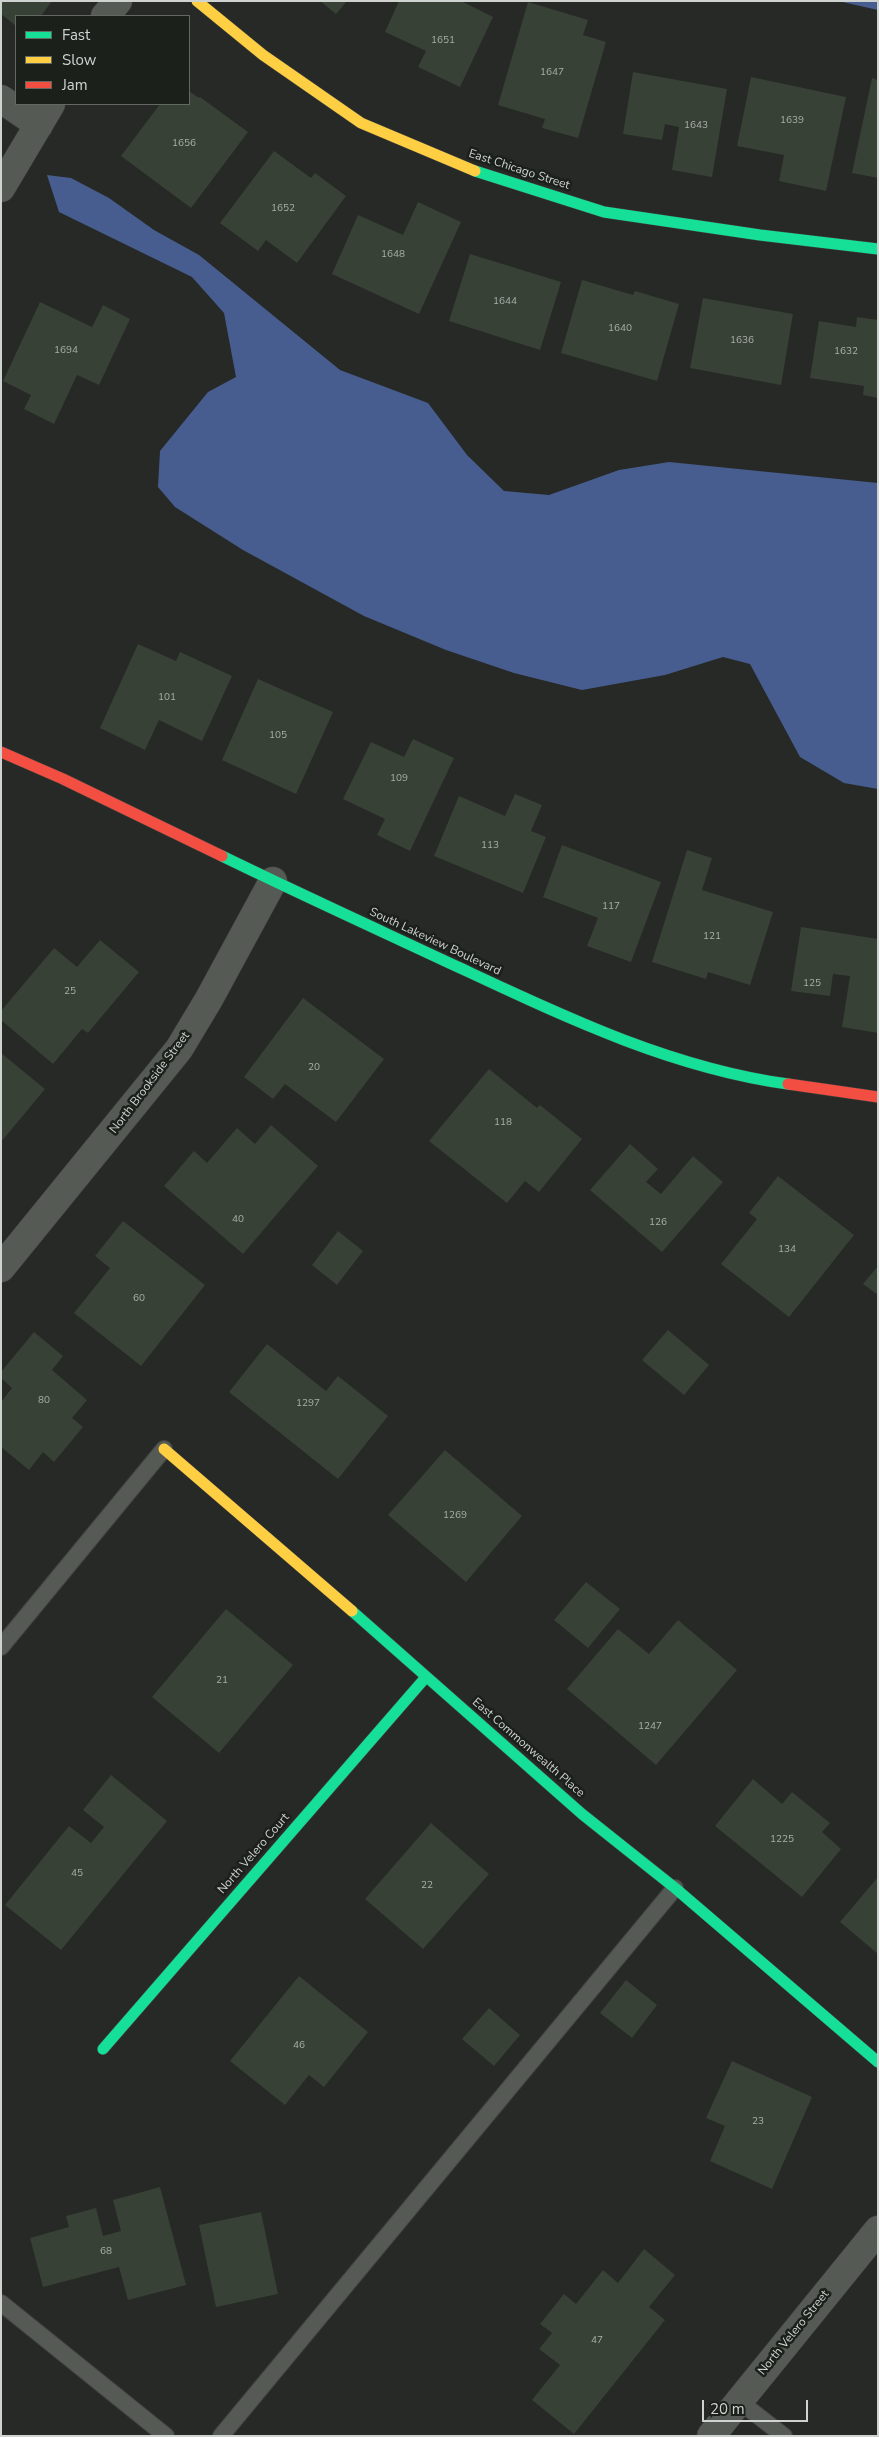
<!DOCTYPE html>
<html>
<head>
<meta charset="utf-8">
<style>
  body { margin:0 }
  #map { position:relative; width:879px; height:2437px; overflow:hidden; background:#262925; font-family:"Nunito Sans",sans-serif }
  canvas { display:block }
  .frame { position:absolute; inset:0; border:2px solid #cfd3cf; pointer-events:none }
  .legend { position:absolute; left:15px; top:15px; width:175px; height:90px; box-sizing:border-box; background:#1b201b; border:1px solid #636863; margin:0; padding:6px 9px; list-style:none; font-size:15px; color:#cfd3cf }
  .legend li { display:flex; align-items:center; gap:10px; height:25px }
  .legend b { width:25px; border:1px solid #636863 }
  .scale { position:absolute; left:702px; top:2400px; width:106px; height:22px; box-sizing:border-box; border:2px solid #cfd3cf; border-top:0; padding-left:6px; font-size:15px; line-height:18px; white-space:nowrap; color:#cfd3cf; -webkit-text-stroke:4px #1b201b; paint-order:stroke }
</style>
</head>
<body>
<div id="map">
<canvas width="879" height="2437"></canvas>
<div class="frame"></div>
<ul class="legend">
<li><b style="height:6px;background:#16e098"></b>Fast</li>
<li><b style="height:6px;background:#ffcf43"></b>Slow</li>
<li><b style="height:6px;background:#f24e42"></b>Jam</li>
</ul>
<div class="scale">20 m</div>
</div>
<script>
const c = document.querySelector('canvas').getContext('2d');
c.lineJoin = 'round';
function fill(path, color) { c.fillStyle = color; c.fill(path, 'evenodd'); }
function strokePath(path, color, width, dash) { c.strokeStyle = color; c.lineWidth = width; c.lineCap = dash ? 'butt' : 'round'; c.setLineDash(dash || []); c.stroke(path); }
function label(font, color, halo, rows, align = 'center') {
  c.font = font + ' "Nunito Sans",sans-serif'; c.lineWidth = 5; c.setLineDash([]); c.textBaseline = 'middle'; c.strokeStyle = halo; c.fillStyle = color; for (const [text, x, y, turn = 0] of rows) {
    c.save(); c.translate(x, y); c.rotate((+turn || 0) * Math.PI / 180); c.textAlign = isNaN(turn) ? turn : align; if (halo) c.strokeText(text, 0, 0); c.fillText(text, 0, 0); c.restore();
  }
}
fill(new Path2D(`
  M 838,1 L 878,1 L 878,10 Z
  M 47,175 L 71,178 L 109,198 L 154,230 L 199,255 L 340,370 L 428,403 L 467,455 L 504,491 L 549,495 L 619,470 L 669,462 L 878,483 L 878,789 L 844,783 L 800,757 L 750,664 L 723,657 L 665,675 L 582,690 L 514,673 L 446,650 L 364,616 L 243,550 L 175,507 L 158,487 L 160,451 L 208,392 L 236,377 L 224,313 L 192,277 L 59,212 Z`), '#475d8f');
fill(new Path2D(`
  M 1,1 L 52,1 L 41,16 L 16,16 L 16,26 L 1,14 Z
  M 320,1 L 347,1 L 336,14 Z
  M 399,1 L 461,1 L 493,17 L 460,87 L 418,67 L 426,51 L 385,32 Z
  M 528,2 L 588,20 L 583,35 L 606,42 L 578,138 L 542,128 L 545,119 L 498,105 Z
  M 633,72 L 727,89 L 712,177 L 672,170 L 679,127 L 665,124 L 662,140 L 623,134 Z
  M 751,77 L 846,97 L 826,191 L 779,181 L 784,155 L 737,146 Z
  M 872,78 L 878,80 L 878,178 L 852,173 Z
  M 189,91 L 199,98 L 200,97 L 248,132 L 191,208 L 121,156 L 160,104 L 189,104 Z
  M 274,151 L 311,178 L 315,173 L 346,196 L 297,263 L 266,240 L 258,251 L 220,223 Z
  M 418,202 L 461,222 L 419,314 L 332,274 L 358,215 L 403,235 Z
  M 470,254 L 561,282 L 540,350 L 449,321 Z
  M 582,280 L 633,295 L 635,291 L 679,304 L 657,381 L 561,353 Z
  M 703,298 L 793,314 L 781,385 L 690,368 Z
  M 40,302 L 92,327 L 103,305 L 130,319 L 99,385 L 77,375 L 54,424 L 24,409 L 31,395 L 3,381 Z
  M 857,317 L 878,320 L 878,398 L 863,395 L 864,386 L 810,378 L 819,321 L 856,327 Z
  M 138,644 L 176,661 L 180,652 L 232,676 L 202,741 L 159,720 L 145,750 L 100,728 Z
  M 258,679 L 333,712 L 296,794 L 222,760 Z
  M 413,739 L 454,758 L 410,851 L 377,835 L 385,819 L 343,799 L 371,742 L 404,757 Z
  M 515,794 L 542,805 L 531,831 L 546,837 L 523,893 L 434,856 L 459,796 L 505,816 Z
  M 562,845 L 661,882 L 631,962 L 587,946 L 598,918 L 543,897 Z
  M 687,850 L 712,858 L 702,890 L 773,912 L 750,985 L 708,972 L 706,979 L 652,962 Z
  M 801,927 L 878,939 L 878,1033 L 842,1027 L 850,976 L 833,974 L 830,996 L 791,991 Z
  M 100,940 L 139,972 L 88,1033 L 82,1029 L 53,1064 L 1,1020 L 1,1011 L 54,948 L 77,967 Z
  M 303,998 L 384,1059 L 336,1122 L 285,1084 L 273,1099 L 244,1077 Z
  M 1,1053 L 45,1089 L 1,1142 Z
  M 489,1069 L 537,1108 L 540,1105 L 582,1139 L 539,1192 L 525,1181 L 507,1203 L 429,1141 Z
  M 271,1125 L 318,1166 L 243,1254 L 164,1186 L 194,1151 L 207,1163 L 237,1128 L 255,1144 Z
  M 630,1144 L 658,1169 L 646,1182 L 661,1194 L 693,1156 L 723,1182 L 662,1252 L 590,1190 Z
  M 778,1176 L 854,1235 L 789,1317 L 721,1264 L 757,1219 L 749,1213 Z
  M 123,1221 L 205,1285 L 141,1366 L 74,1313 L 110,1268 L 95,1256 Z
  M 338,1231 L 363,1251 L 337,1285 L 312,1265 Z
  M 878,1266 L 878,1295 L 863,1284 Z
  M 668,1330 L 709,1365 L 684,1395 L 642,1360 Z
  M 34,1332 L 63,1356 L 52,1370 L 87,1400 L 72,1418 L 83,1427 L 54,1462 L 43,1452 L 29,1470 L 1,1447 L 1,1402 L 12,1388 L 1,1378 L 1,1372 Z
  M 267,1344 L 326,1391 L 338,1376 L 388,1416 L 338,1479 L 229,1392 Z
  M 445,1450 L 522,1516 L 466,1582 L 388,1515 Z
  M 586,1582 L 620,1609 L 588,1648 L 554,1620 Z
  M 226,1609 L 293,1665 L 219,1753 L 152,1697 Z
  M 678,1620 L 737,1670 L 656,1765 L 567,1689 L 618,1629 L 649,1654 Z
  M 111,1775 L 167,1821 L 61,1950 L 5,1905 L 69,1826 L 91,1843 L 104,1827 L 83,1810 Z
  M 753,1779 L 782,1804 L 792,1792 L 830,1823 L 822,1832 L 841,1849 L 802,1897 L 715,1826 Z
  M 431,1823 L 489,1874 L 423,1949 L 365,1899 Z
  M 878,1877 L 878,1954 L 840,1922 Z
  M 299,1976 L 368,2032 L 324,2087 L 309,2075 L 285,2105 L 230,2061 Z
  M 626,1980 L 657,2005 L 632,2038 L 600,2013 Z
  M 489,2008 L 520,2035 L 494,2066 L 462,2039 Z
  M 732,2061 L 812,2097 L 772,2189 L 710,2161 L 725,2126 L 706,2118 Z
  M 160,2187 L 186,2285 L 128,2300 L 119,2267 L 43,2287 L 30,2238 L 69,2227 L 66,2216 L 96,2208 L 103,2236 L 121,2231 L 113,2200 Z
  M 261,2212 L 278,2294 L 216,2307 L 199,2225 Z
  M 644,2249 L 675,2275 L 649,2307 L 665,2320 L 574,2434 L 532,2400 L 560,2365 L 539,2349 L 552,2333 L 540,2324 L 564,2294 L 576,2304 L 603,2270 L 618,2283 Z`), '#384136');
const lane = new Path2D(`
  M 1,1647 L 164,1449
  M 1,2303 L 166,2436
  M 739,2401 L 784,2436
  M 221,2436 L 675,1888`);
const street = new Path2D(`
  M 105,16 L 118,1
  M 1,99 L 39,125
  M 1,188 L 51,104
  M 1,1268 L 179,1049 L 209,999 L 273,881
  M 711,2436 L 878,2230`);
const fast = new Path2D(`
  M 475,171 L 604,212 L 760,235 L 878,249
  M 222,856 C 300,894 379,930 458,967 C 563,1016 671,1068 788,1084
  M 352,1611 L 582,1814 L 675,1888 L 878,2062
  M 103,2049 L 426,1677`);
const slow = new Path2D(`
  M 197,1 L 263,55 L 361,123 L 475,171
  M 164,1449 L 352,1611`);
const jam = new Path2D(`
  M 1,752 L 63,779 L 222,856
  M 788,1084 L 878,1097`);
strokePath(lane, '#414341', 18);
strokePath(street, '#414341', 29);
strokePath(fast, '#414341', 12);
strokePath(slow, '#414341', 12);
strokePath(jam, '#414341', 12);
strokePath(lane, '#555b54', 16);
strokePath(street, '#555b54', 28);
strokePath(fast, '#16e098', 11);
strokePath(slow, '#ffcf43', 11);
strokePath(jam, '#f24e42', 11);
label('10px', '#a9aea9', null, [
  ["1651",443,41],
  ["1647",552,73],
  ["1639",792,121],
  ["1643",696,126],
  ["1656",184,144],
  ["1652",283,209],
  ["1648",393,255],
  ["1644",505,302],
  ["1640",620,329],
  ["1636",742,341],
  ["1694",66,351],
  ["1632",846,352],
  ["101",167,698],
  ["105",278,736],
  ["109",399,779],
  ["113",490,846],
  ["117",611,907],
  ["121",712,937],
  ["125",812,984],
  ["25",70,992],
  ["20",314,1068],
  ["118",503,1123],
  ["40",238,1220],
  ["126",658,1223],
  ["134",787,1250],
  ["60",139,1299],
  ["80",44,1401],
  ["1297",308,1404],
  ["1269",455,1516],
  ["21",222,1681],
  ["1247",650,1727],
  ["1225",782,1840],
  ["45",77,1874],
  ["22",427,1886],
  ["46",299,2046],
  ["23",758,2122],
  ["68",106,2252],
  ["47",597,2341]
]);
label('12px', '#cfd3cf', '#1b201b', [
  ["East Chicago Street",519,170,18],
  ["South Lakeview Boulevard",435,942,25],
  ["North Brookside Street",150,1083,-53],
  ["East Commonwealth Place",528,1748,41],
  ["North Velero Court",254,1854,-49],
  ["North Velero Street",794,2333,-51]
]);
</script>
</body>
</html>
